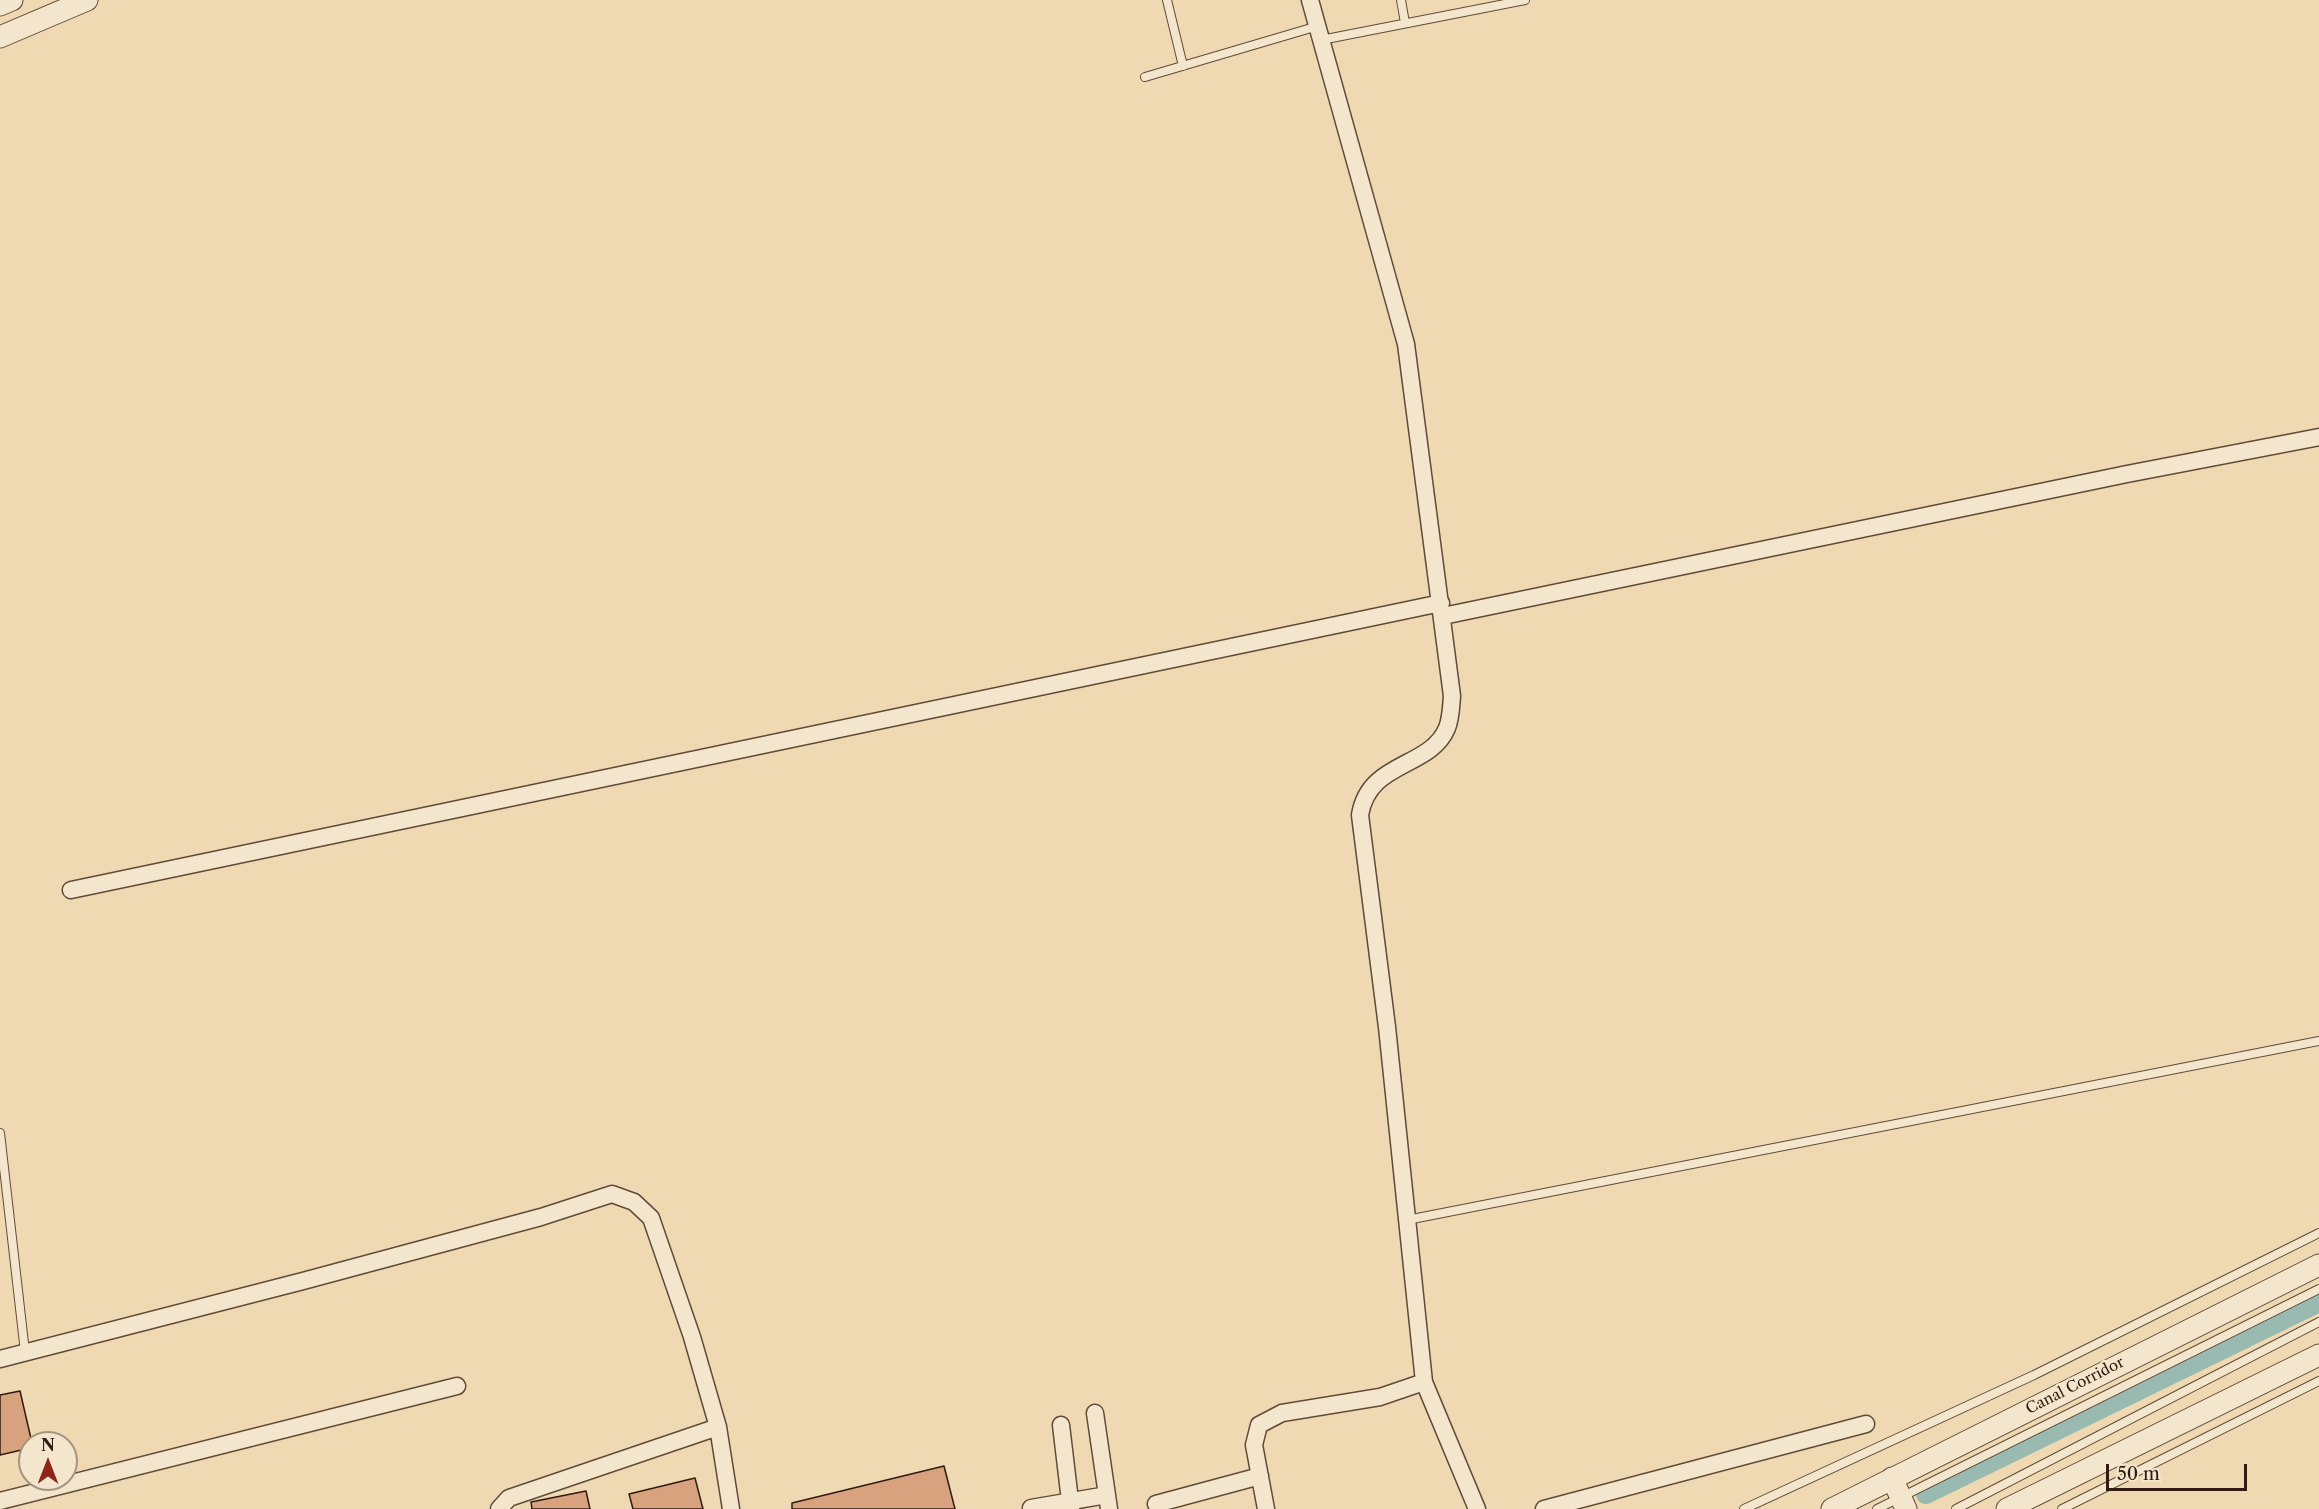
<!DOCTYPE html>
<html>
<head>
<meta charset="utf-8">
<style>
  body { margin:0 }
  #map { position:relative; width:2319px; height:1509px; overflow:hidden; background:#eed9b2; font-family:"Libre Caslon Text",serif }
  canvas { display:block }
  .north { position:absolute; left:18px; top:1431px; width:60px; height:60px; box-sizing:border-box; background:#f4e6cd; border:2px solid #a69482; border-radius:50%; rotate:0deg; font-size:16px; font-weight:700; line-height:24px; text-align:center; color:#311a11 }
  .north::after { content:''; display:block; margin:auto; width:21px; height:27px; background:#8f2418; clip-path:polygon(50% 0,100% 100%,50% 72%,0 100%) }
  .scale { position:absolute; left:2106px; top:1464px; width:141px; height:27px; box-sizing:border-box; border:3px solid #311a11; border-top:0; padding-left:8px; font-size:18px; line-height:21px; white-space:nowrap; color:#311a11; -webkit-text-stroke:4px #f4e6cd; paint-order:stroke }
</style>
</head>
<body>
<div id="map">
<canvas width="2319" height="1509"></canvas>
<div class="north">N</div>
<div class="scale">50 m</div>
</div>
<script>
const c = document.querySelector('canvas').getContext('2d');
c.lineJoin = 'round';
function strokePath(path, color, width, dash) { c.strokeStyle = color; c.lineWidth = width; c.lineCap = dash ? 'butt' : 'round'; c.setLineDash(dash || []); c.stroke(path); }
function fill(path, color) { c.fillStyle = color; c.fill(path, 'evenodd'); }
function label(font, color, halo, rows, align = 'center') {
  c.font = font + ' "Libre Caslon Text",serif'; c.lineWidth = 4.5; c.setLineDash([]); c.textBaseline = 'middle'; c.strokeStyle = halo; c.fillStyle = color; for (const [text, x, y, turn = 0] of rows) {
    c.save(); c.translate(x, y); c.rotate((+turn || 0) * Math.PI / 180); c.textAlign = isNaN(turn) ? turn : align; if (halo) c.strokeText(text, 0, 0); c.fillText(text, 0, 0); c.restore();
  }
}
strokePath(new Path2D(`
  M 1926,1494 L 2319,1302`), '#99bab0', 20);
const building = new Path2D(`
  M 20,1391 L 32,1443 L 30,1443 L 30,1448 L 0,1455 L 0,1395 Z
  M 944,1466 L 955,1509 L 792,1509 L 792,1503 Z
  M 695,1478 L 703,1509 L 633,1509 L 629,1494 Z
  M 586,1491 L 590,1509 L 532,1509 L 531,1502 Z`);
fill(building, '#d7a27d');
strokePath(building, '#311a11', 1.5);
const service = new Path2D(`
  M 1167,0 L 1183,66
  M 1401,0 L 1405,23
  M 1321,40 L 1525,0
  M 1145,77 L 1318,26
  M 0,1133 L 25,1352
  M 1407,1220 L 2319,1041
  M 1744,1509 L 2034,1375 L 2319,1233
  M 1877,1509 L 2319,1289
  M 1956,1509 L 2319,1322
  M 2062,1509 L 2319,1381`);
const minor = new Path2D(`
  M 1310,0 L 1406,344 L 1452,696 C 1451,707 1451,718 1447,728 C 1430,769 1369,760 1360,815 L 1387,1027 L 1424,1382
  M 1443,616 L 2127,474 L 2319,437
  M 71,890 L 1441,603
  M 0,1359 L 303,1281 L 541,1217 L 612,1194 L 634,1202 L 651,1218 L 692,1337 L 718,1427 L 731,1509
  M 1095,1413 L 1109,1509
  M 1061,1425 L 1071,1509
  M 0,1501 L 457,1386
  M 1156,1504 L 1260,1476
  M 1031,1508 L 1107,1495
  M 499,1509 L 509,1498 L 718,1427
  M 1266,1509 L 1254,1445 L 1259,1425 L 1282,1413 L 1380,1397 L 1424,1382 L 1477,1509
  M 1544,1509 L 1866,1424`);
const tertiary = new Path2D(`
  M 0,5 L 12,0
  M 0,37 L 87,0
  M 1892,1478 L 1906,1509
  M 1832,1509 L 2319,1265
  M 2007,1509 L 2319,1355`);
strokePath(service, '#604a39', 10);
strokePath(minor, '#604a39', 19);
strokePath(tertiary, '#604a39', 23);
strokePath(service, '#f4e6cd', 8);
strokePath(minor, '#f4e6cd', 16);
strokePath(tertiary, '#f4e6cd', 21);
label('15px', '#311a11', '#f4e6cd', [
  ["Canal Corridor",2075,1386,-27]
]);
</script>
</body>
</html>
